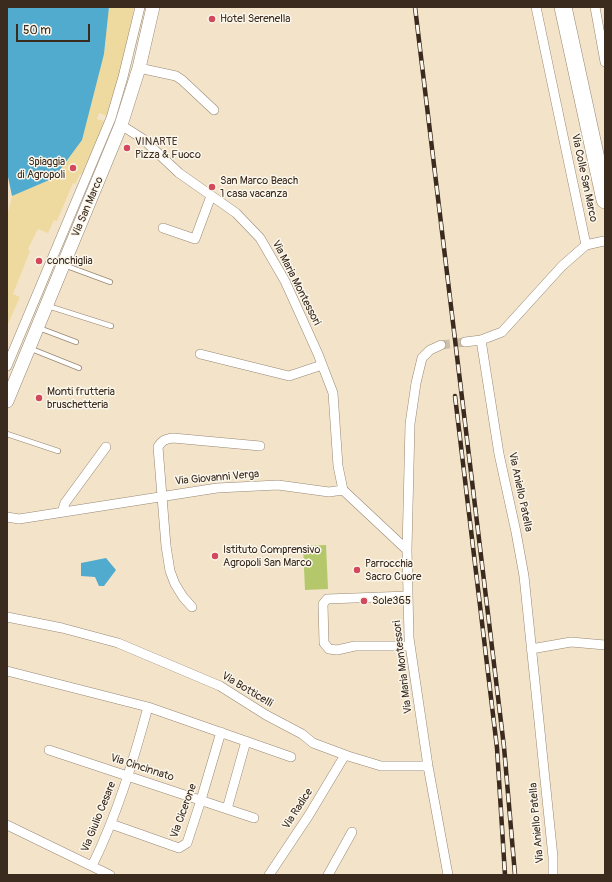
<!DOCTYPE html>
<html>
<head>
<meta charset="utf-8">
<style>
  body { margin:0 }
  #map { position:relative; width:612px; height:882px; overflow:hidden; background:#f3e4c9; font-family:Pangolin,sans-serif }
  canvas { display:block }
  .frame { position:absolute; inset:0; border:8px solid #3b2a1e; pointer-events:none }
  .scale { position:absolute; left:16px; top:24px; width:74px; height:18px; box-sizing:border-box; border:2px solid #3b2a1e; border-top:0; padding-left:5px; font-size:12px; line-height:14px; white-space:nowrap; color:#3b2a1e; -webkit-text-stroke:3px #fbf7ec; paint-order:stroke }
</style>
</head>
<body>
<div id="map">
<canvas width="612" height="882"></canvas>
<div class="frame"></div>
<div class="scale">50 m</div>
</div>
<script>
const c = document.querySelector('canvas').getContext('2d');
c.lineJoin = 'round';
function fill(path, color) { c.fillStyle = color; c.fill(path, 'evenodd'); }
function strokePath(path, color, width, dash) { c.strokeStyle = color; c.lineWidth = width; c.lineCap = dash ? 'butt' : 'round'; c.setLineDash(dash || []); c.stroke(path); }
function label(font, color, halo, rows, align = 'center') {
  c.font = font + ' Pangolin,sans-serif'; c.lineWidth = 3; c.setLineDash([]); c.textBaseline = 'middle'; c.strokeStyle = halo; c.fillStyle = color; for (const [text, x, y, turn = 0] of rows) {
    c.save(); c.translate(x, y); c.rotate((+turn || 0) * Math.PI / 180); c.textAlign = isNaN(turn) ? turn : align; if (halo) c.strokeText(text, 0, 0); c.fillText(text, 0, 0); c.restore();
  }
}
fill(new Path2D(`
  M 326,545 L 328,589 L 305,590 L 303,546 Z`), '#b4c86b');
fill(new Path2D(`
  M 109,7 L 134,7 L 121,71 L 107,116 L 99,113 L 97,119 L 105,121 L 83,175 L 80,174 L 75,184 L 73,183 L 57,221 L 54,220 L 48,233 L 38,229 L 28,249 L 30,251 L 13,294 L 20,297 L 7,326 L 7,216 L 12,196 L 54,178 L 104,54 Z`), '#eeda9e');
fill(new Path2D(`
  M 7,7 L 109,7 L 104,54 L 82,140 L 54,178 L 12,196 L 7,172 Z
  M 106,558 L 116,570 L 104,586 L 99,586 L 95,577 L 81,576 L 81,563 Z`), '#50abce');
strokePath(new Path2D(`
  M 441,345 L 465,342`), '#cebfa7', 9, [9, 4.5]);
const lane = new Path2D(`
  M 64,265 L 110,282
  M 48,306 L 111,326
  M 39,328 L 76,342
  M 29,348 L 79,368
  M 7,434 L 58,451`);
const street = new Path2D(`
  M 536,7 L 586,245
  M 595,7 L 605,62
  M 139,68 L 176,76 L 182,80 L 214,110
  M 121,125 L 143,139 L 179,173 L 236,213 L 260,238 L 285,281 L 318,354 L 333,393 L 338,466 L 343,490
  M 163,228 L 195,239 L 211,196
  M 481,340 L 499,454 L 516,532 L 524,576 L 553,857 L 553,875
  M 465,342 L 481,340 L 502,332 L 562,266 L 586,245 L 604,241
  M 441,345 L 430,350 L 422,358 L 416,383 L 410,424 L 407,550 L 409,638 L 428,766 L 448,875
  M 200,354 L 289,376 L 322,365
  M 7,366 L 111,118 L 123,77 L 140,7
  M 62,512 L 65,503 L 106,447
  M 7,517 L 19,519 L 217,488 L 278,485 L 329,492 L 343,490 L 407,550
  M 408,596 L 327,599 L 323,604 L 324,643 L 329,649 L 337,650 L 355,646 L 410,646
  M 192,607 L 183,597 L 175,584 L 170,571 L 166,546 L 158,447 C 162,440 166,439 173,438 L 260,446
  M 7,617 L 62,628 L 118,643 L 220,686 L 266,715 L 302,734 L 313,743 L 348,756 L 381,766 L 428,766
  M 531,649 L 571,642 L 605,645
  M 7,671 L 148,707 L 291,757
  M 49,750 L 254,818
  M 227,809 L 246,741
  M 111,824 L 179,848 L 187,843 L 201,800 L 221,732
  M 7,825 L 110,875
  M 92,866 C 117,815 133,762 148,707
  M 269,875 L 309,815 L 345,755
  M 328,875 L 352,832`);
const secondary = new Path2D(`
  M 7,401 L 121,125 L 139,68 L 153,7`);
const highway = new Path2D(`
  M 563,7 L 605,200`);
strokePath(lane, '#978774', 6);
strokePath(street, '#978774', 10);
strokePath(secondary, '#978774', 14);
strokePath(highway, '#978774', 18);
strokePath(lane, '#fff', 4.5);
strokePath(street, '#fff', 9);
strokePath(secondary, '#fff', 13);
strokePath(highway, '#fff', 17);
const rail = new Path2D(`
  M 415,7 L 504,747 L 515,875
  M 455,396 L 497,748 L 505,875`);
strokePath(rail, '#3b2a1e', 4.5);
strokePath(rail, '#fbf7ec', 3, [9]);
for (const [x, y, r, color] of [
  [212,19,4,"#d1495b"],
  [127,148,4,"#d1495b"],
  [73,168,4,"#d1495b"],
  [212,187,4,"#d1495b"],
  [39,261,4,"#d1495b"],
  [39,398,4,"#d1495b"],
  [215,556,4,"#d1495b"],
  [357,570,4,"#d1495b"],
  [364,601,4,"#d1495b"]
]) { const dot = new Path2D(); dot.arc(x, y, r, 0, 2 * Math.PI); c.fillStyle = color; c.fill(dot); strokePath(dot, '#fbf7ec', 1.5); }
label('11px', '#3b2a1e', '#fbf7ec', [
  ["Hotel Serenella",220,19],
  ["VINARTE",135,142],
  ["Pizza & Fuoco",135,155],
  ["Spiaggia",65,162,"right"],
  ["di Agropoli",65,175,"right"],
  ["San Marco Beach",220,181],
  ["1 casa vacanza",220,194],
  ["conchiglia",47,261],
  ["Monti frutteria",47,392],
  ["bruschetteria",47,405],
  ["Istituto Comprensivo",223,550],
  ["Agropoli San Marco",223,563],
  ["Parrocchia",365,564],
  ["Sacro Cuore",365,577],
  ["Sole365",372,601]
], 'left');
label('11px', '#3b2a1e', '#fbf7ec', [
  ["Via Colle San Marco",584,178,78],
  ["Via San Marco",88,207,-67],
  ["Via Maria Montessori",296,283,63],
  ["Via Giovanni Verga",217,478,-5],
  ["Via Aniello Patella",520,492,78],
  ["Via Maria Montessori",403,667,-97],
  ["Via Botticelli",247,690,31],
  ["Via Cincinnato",142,768,18],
  ["Via Radice",298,809,-57],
  ["Via Cicerone",184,811,-70],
  ["Via Giulio Cesare",99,817,-68],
  ["Via Aniello Patella",537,823,-95]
]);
</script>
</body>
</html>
